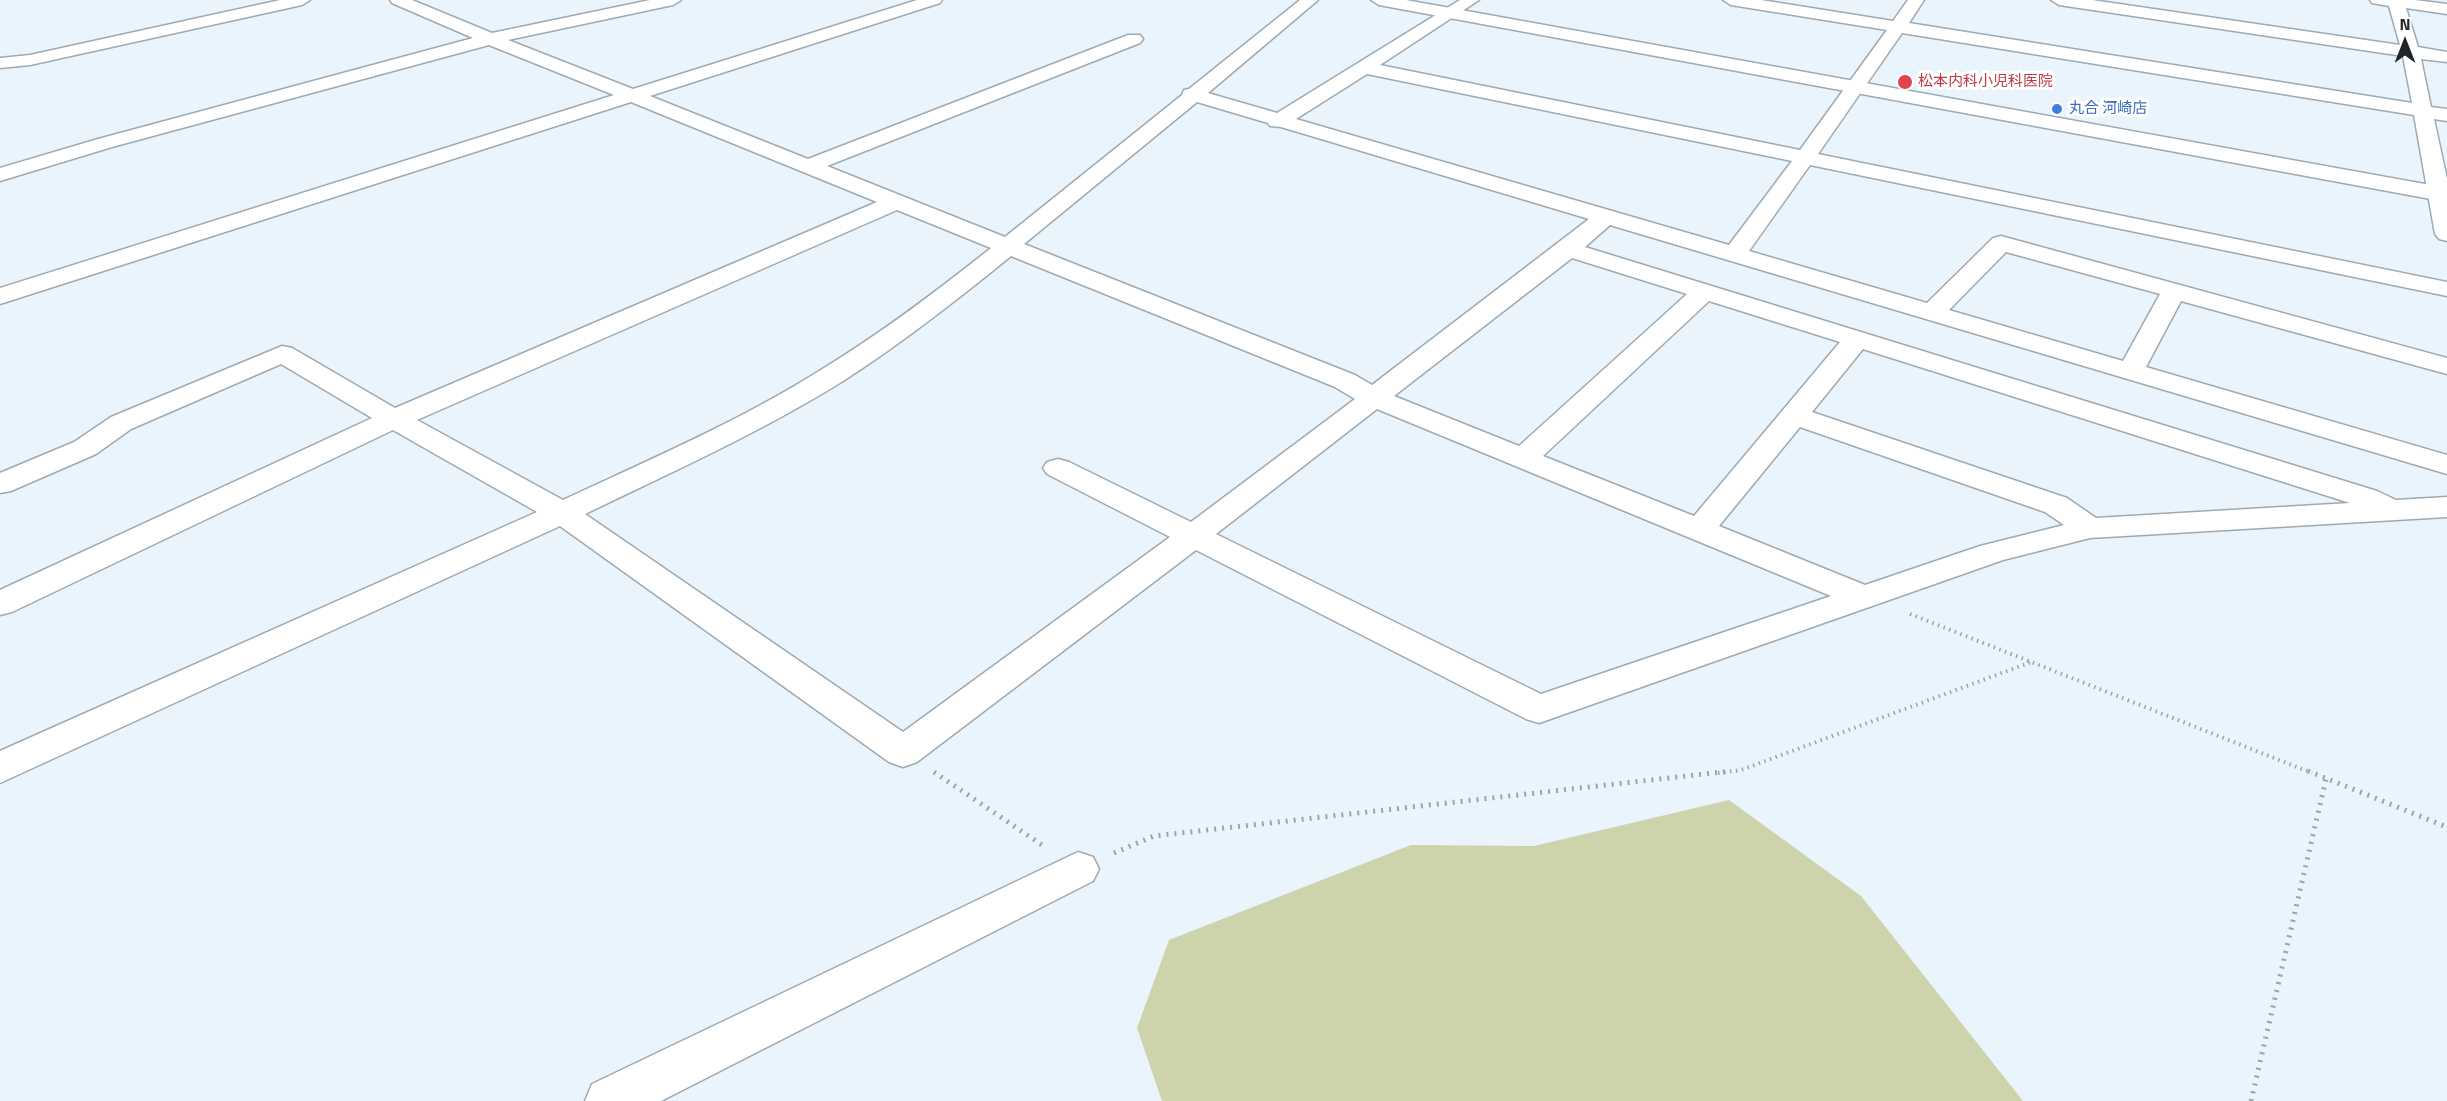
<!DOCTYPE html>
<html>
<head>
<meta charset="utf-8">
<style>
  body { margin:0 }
  #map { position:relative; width:2447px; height:1101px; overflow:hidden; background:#eaf4fd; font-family:"Titillium Web",sans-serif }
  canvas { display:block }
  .north { position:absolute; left:2375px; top:12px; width:60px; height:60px; -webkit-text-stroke:4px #fff; paint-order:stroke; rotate:0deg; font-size:16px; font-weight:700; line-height:24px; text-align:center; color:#212528 }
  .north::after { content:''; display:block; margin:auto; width:21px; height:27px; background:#212528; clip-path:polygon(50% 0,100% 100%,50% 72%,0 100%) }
</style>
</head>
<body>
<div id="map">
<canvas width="2447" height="1101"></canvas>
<div class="north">N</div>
</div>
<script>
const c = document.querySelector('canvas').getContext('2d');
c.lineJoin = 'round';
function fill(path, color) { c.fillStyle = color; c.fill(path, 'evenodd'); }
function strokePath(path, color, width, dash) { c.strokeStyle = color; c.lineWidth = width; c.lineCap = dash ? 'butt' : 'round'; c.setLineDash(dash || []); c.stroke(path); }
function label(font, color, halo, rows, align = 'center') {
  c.font = font + ' "Titillium Web","Noto Sans JP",sans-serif'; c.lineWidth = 6; c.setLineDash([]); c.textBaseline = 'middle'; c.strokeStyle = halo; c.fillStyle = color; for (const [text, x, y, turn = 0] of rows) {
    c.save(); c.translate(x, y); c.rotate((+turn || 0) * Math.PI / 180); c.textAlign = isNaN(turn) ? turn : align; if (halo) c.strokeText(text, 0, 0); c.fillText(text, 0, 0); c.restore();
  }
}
fill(new Path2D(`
  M 1729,800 L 1861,896 L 2023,1101 L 1162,1101 L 1137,1028 L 1169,940 L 1411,845 L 1534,846 Z`), '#cdd3ab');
const street = new Path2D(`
  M 280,0 L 310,0 L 302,5 L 30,65 L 0,68 L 0,58 L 30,55 Z
  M 390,0 L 412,0 L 492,33 L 650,0 L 681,0 L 673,5 L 508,40 L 633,89 L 917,0 L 942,0 L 940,3 L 650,96 L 808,159 L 1128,35 L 1140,35 L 1143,39 L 1140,43 L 827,166 L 1005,237 L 1182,95 L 1184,90 L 1189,89 L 1300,0 L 1318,0 L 1208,93 L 1277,113 L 1460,0 L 1479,0 L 1380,65 L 1800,150 L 1887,30 L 1731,5 L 1723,0 L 1761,0 L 1893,21 L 1908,0 L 1924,0 L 1909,23 L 2412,103 L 2403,56 L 2059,5 L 2051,0 L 2092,0 L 2400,45 L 2389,6 L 2372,3 L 2370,0 L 2415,0 L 2447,4 L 2447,14 L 2406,8 L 2418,47 L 2447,52 L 2447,62 L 2421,59 L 2431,107 L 2447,109 L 2447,121 L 2434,119 L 2447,179 L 2447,241 L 2439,239 L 2435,234 L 2414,115 L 1902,33 L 1818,154 L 2447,282 L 2447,296 L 1810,165 L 1749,251 L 1927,303 L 1993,238 L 2001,236 L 2447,358 L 2447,374 L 2181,301 L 2146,367 L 2447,455 L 2447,474 L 1610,225 L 1585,247 L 2377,491 L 2396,500 L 2447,497 L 2447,517 L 2090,538 L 2003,560 L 1539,723 L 1526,719 L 1196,550 L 917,762 L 903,767 L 889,762 L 560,526 L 0,783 L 0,751 L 537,512 L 393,430 L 12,612 L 0,615 L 0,590 L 372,418 L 281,364 L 131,429 L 96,454 L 11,491 L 0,493 L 0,473 L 74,442 L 111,417 L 282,346 L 292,348 L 395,408 L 877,202 L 631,102 L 0,304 L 0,288 L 614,95 L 489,45 L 112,147 L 0,181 L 0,168 L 98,139 L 473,38 L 392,3 ZM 1367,74 L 1792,161 L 1729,245 L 1296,119 ZM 1197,102 L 1268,123 L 1270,126 L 1281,127 L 1589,219 L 1372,385 L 1355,375 L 1024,244 ZM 897,210 L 991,248 C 937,291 883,332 824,368 C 742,420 651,459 563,500 L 417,420 ZM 2006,252 L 2160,294 L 2123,361 L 1949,310 ZM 1011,256 L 1335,387 L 1355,399 L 1191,522 L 1069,462 L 1058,459 L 1047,462 L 1043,468 L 1047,474 L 1170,537 L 903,732 L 585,514 C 672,472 761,432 843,381 C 902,343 957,300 1011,256 ZM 1572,258 L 1687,294 L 1519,446 L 1394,396 ZM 1709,301 L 1840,342 L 1694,516 L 1543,456 ZM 1863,349 L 2350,503 L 2096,518 L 2067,498 L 1812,412 ZM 1377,409 L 1831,596 L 1541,694 L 1216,534 ZM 1800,427 L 2045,512 L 2064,525 L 1980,546 L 1865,585 L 1719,526 Z
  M 1078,852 L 1093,857 L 1099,869 L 1093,881 L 661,1101 L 585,1101 L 592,1084 Z`);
const secondary = new Path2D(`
  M 1371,0 L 1406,0 L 2447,188 L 2447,202 L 1379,5 Z`);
strokePath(street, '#9fa9b1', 3);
strokePath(secondary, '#9fa9b1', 3);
strokePath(new Path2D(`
  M 1910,614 L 2312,773
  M 1718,773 L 1741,770 L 2034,661`), '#9ca3aa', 4, [1.5, 4.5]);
strokePath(new Path2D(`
  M 2308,771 L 2447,827
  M 934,772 L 1045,847
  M 1114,853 L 1154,836 L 1731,771
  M 2251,1101 L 2326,779`), '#9ca3aa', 5, [2, 6]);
fill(street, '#fff');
fill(secondary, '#fff');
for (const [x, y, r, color] of [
  [1905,82,8,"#e0444e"],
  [2057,109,6,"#3f7fe0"]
]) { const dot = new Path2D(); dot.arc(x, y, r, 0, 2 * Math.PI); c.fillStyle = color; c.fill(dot); strokePath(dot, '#fff', 2); }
label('15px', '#be3a42', '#fff', [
  ["松本内科小児科医院",1918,82]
], 'left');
label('15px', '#366cbe', '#fff', [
  ["丸合 河崎店",2069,109]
], 'left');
</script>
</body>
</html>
